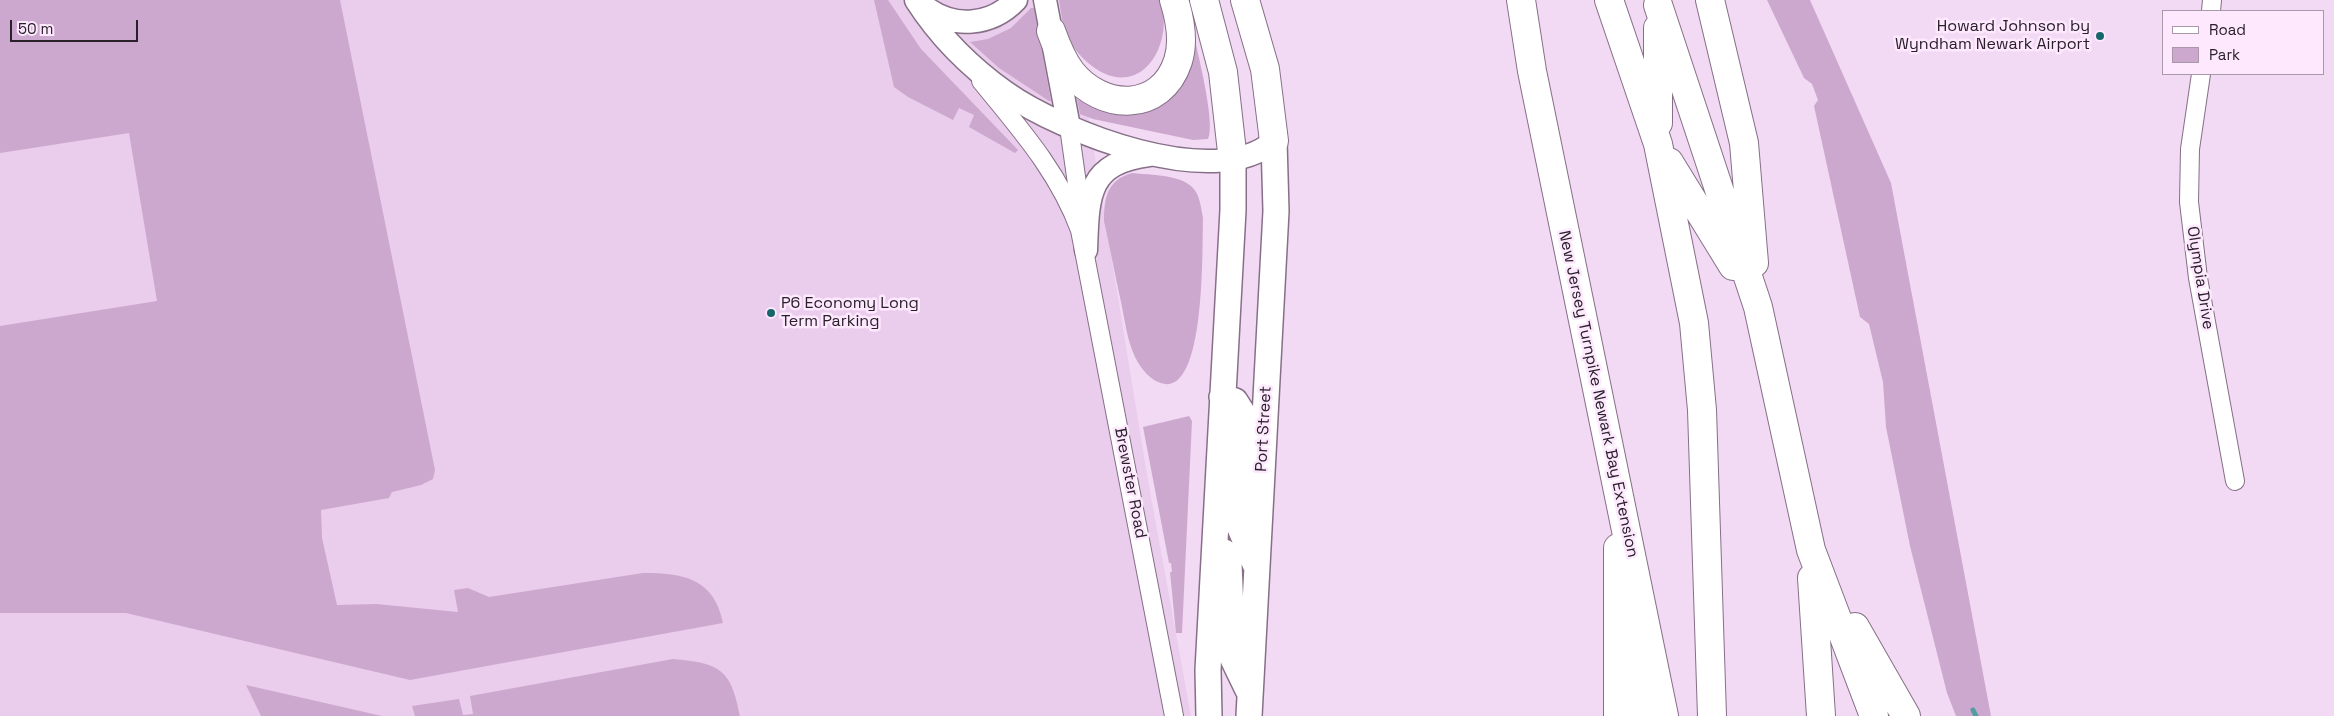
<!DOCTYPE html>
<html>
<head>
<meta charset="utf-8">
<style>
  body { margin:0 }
  #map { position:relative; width:2334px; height:716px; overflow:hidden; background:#f2d9f4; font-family:"Space Grotesk",sans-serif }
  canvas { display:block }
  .legend { position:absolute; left:2162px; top:10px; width:162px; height:65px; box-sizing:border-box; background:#fde8fe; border:1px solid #a898a9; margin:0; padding:6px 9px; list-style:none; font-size:15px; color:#29202a }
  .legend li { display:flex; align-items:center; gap:10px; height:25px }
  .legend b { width:25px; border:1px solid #a898a9 }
  .scale { position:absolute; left:10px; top:20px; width:128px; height:22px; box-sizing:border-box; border:2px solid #29202a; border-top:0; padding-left:6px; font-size:15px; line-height:18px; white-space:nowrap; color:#29202a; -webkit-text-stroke:4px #fde8fe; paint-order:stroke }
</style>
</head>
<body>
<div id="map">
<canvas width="2334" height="716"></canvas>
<ul class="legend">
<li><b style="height:6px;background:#fff"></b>Road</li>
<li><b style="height:14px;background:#cca8ce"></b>Park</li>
</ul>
<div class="scale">50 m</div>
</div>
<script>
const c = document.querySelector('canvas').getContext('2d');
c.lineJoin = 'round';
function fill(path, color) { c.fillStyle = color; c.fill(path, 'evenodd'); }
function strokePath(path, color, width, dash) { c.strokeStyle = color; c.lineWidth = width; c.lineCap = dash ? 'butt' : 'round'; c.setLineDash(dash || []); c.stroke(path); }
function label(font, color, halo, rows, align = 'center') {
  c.font = font + ' "Space Grotesk",sans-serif'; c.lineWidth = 5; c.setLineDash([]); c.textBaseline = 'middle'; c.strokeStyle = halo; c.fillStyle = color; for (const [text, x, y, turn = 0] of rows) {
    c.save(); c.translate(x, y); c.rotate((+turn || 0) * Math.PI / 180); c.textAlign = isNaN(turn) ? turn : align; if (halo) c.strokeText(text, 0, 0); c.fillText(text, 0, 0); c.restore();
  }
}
fill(new Path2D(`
  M 0,0 L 1064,0 L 1086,102 L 1147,475 L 1191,716 L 0,716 Z`), '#eaccec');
fill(new Path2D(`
  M 0,0 L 340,0 L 435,470 L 433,479 L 421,485 L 392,492 L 389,498 L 321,510 L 322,538 L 337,605 L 376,604 L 458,612 L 454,590 L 468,588 L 489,597 L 643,573 C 683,573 714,578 723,623 L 410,680 L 126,613 L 0,613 L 0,326 L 157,301 L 129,133 L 0,153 Z
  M 874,0 L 888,0 L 921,49 L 1018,150 L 1015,153 L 969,127 L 974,115 L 959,108 L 953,120 L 908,97 L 894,87 Z
  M 1059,0 L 1161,0 C 1175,50 1136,105 1087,62 C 1079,55 1070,44 1066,34 C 1062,23 1061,11 1059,0 Z
  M 1767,0 L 1810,0 L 1891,183 L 1991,716 L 1956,716 L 1947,693 L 1910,546 L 1886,427 L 1883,382 L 1869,324 L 1860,317 L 1814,106 L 1818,100 L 1812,84 L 1804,78 Z
  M 1031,8 L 1034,8 L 1051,101 L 1049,101 L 999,68 L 970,42 L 988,39 L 1011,28 Z
  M 1194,36 C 1198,54 1216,125 1208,139 L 1193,140 L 1093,119 L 1080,114 L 1077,99 C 1095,109 1109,114 1131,114 Z
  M 1132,173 C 1149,175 1180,174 1193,188 C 1200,195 1201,208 1203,218 C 1202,245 1206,389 1165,384 C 1151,382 1141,369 1135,357 C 1127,340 1125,321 1121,302 C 1115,275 1110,248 1104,221 C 1104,198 1107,180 1132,173 Z
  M 1189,416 L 1192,421 L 1182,633 L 1176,633 L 1170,572 L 1172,572 L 1171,563 L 1169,563 L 1143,427 Z
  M 673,659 C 720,663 731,669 740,716 L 415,716 L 412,706 L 459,699 L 463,715 L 473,714 L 470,696 Z
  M 246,685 L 382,716 L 261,716 Z`), '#cca8ce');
strokePath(new Path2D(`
  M 1973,710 L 1976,716`), '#539da0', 5);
const minor = new Path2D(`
  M 2211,11 L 2212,0
  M 2201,74 L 2190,149 L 2189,202 L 2198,278 L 2235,481
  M 981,81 C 1020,129 1058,171 1080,230 L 1174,716
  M 1069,127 L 1082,219`);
const tertiary = new Path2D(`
  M 916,0 C 939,36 970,67 1005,92 C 1061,132 1216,193 1274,141
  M 1045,0 L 1069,127
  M 925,7 C 954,29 991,26 1016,0
  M 1086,250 C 1088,196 1087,163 1149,155`);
const secondary = new Path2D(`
  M 1222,397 L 1235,401 L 1242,412 L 1237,521 L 1255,564
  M 1224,552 L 1229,563 L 1233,659 L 1248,690
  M 1209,716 L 1208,670 L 1233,210 L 1233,161
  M 1249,716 L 1276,211 L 1274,141`);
const motorway = new Path2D(`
  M 1204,0 L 1223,72 L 1233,161
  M 1245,0 L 1265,69 L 1274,141
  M 1521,0 L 1532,71 L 1664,716
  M 1609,0 L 1658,144 L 1694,323 L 1702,410 L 1712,716
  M 1710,0 L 1744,143 L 1754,263
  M 1658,5 L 1758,307 L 1811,550 L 1874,716
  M 1051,31 C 1056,45 1062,60 1071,72 C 1102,111 1161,113 1178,61 C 1184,42 1180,19 1174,0
  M 1658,123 L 1658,28
  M 1669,162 L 1733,266
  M 1618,548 L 1618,716
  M 1812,578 L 1821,716
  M 1629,620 L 1638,716
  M 1855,627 L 1906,716`);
strokePath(minor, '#866f87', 20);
strokePath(tertiary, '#866f87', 25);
strokePath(secondary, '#866f87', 28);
strokePath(motorway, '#866f87', 30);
strokePath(minor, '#fff', 18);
strokePath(tertiary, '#fff', 22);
strokePath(secondary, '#fff', 25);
strokePath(motorway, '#fff', 28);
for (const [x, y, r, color] of [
  [2100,36,5,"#166568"],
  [771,313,5,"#166568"]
]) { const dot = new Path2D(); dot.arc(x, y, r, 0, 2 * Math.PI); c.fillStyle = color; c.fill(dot); strokePath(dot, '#fde8fe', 2); }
label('16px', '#29202a', '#fde8fe', [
  ["Howard Johnson by",2090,27],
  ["Wyndham Newark Airport",2090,45],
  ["P6 Economy Long",781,304,"left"],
  ["Term Parking",781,322,"left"]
], 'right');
label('16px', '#29202a', '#fde8fe', [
  ["Olympia Drive",2200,278,81],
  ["New Jersey Turnpike Newark Bay Extension",1598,394,78],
  ["Port Street",1264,429,-87],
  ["Brewster Road",1130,483,79]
]);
</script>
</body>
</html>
